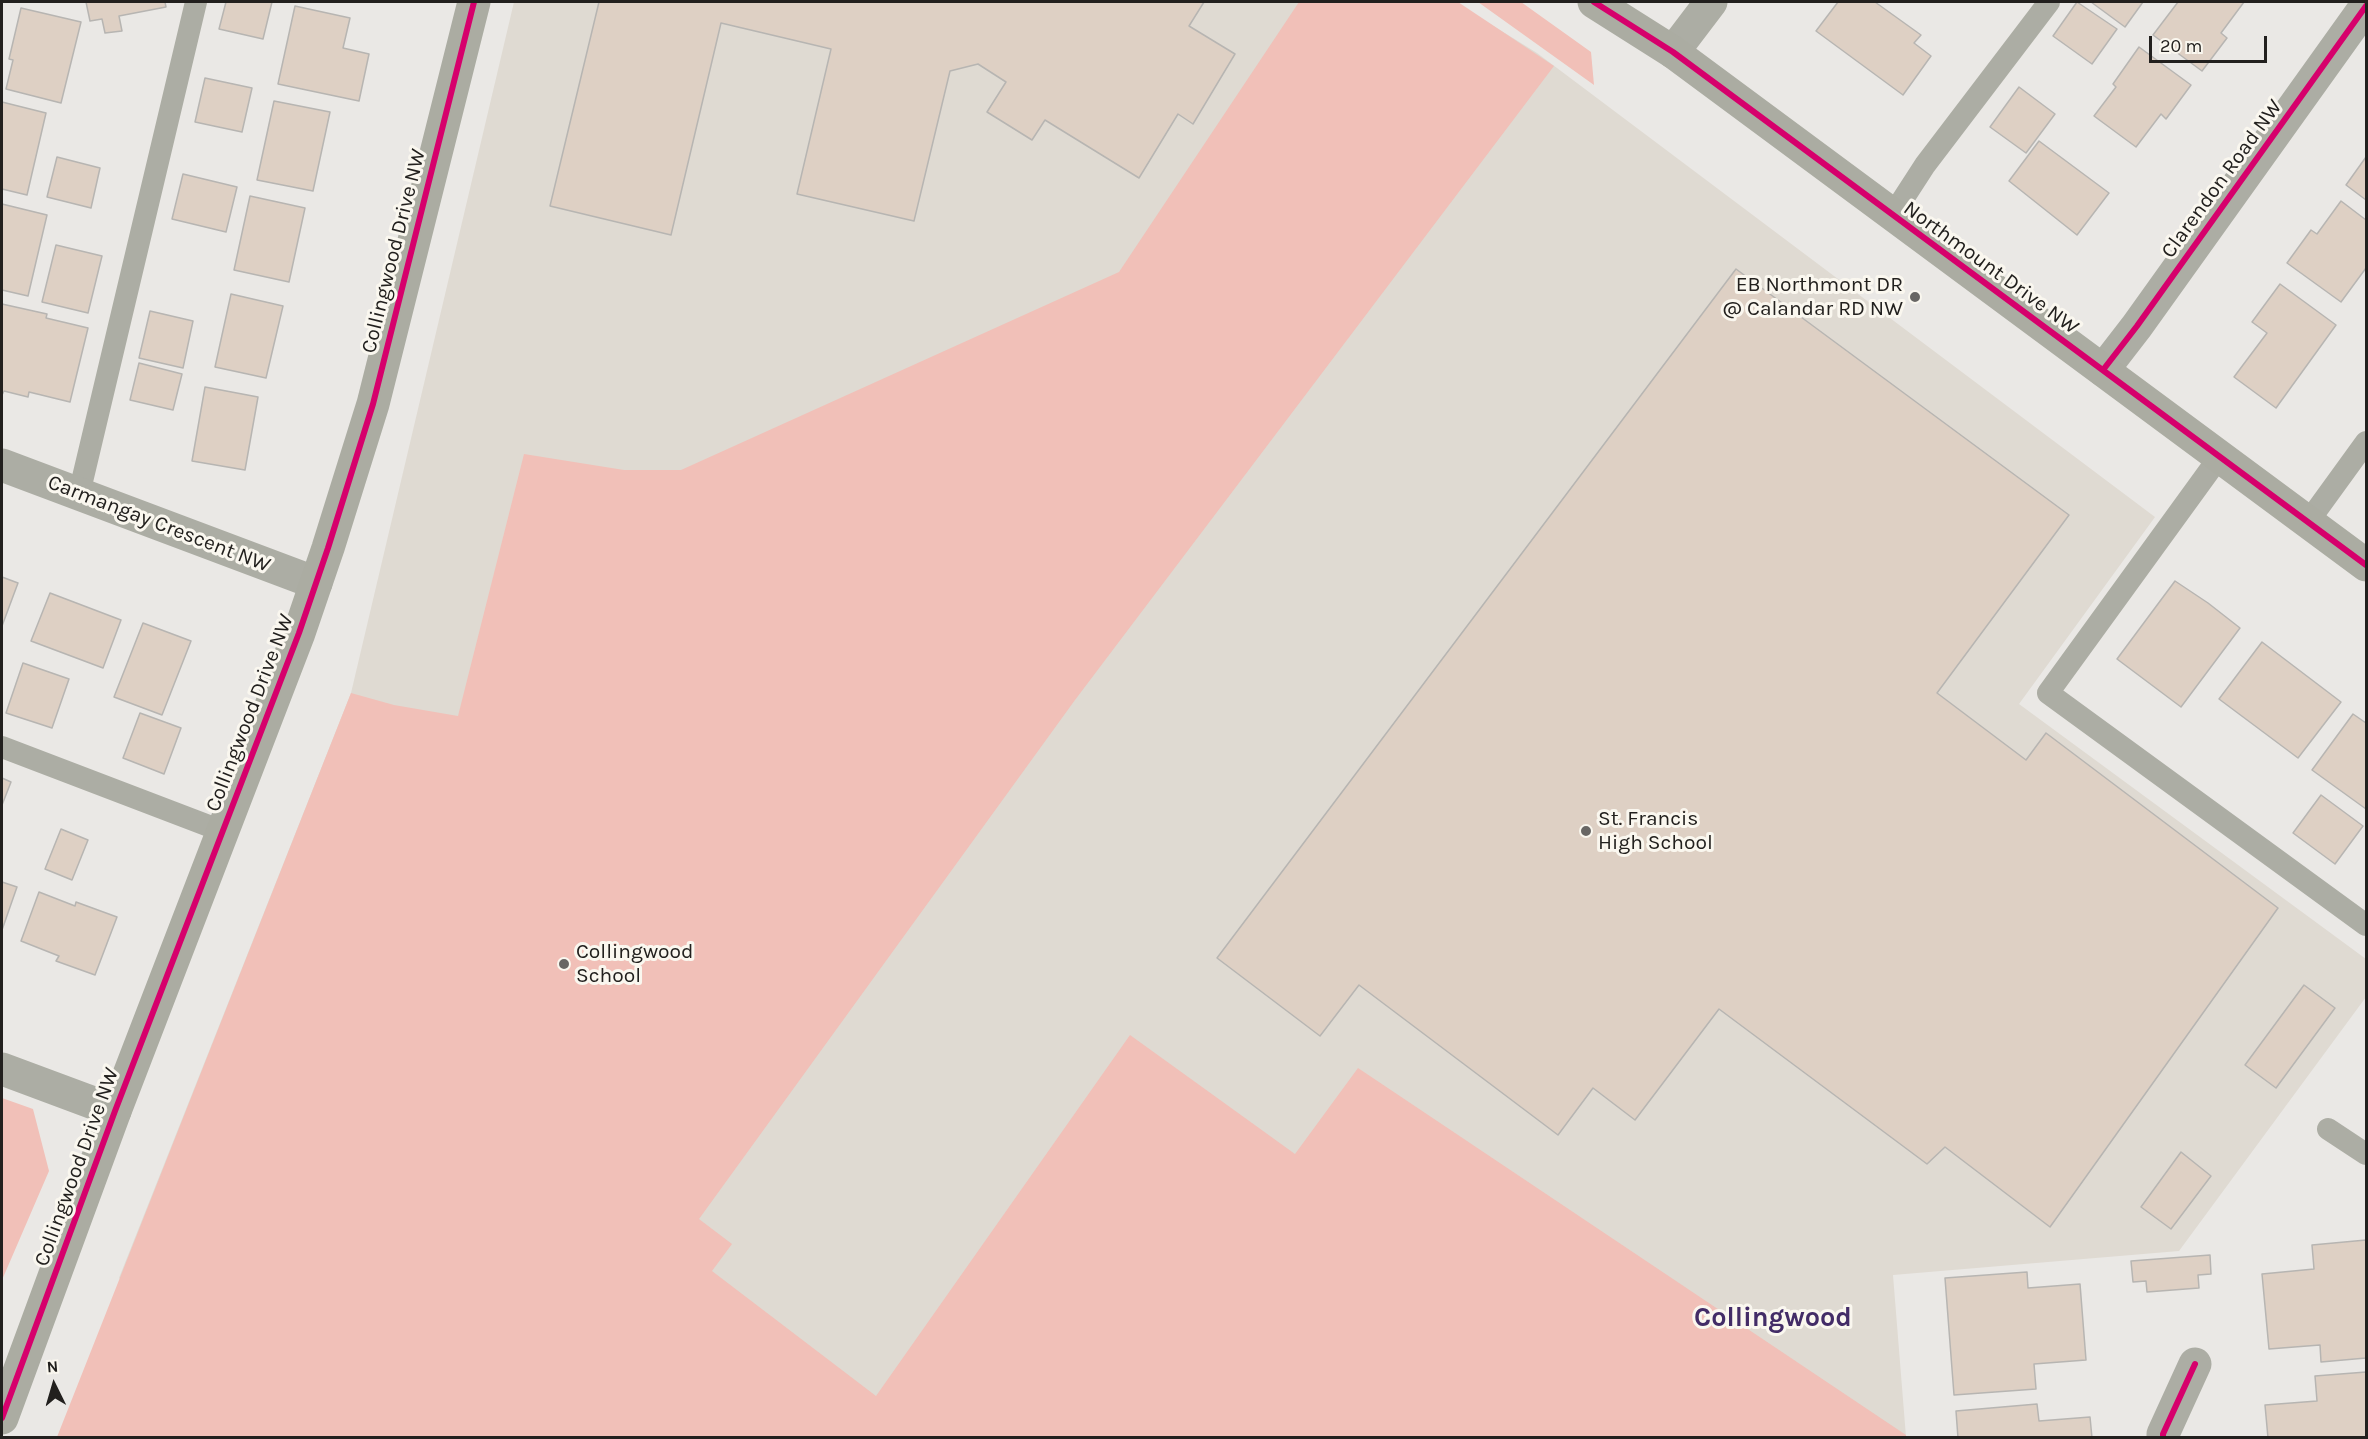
<!DOCTYPE html>
<html>
<head>
<meta charset="utf-8">
<style>
  body { margin:0 }
  #map { position:relative; width:2368px; height:1439px; overflow:hidden; background:#eae8e5; font-family:Karla,sans-serif }
  canvas { display:block }
  .frame { position:absolute; inset:0; border:3px solid #22201e; pointer-events:none }
  .north { position:absolute; left:24px; top:1355px; width:60px; height:60px; -webkit-text-stroke:4px #faf7ef; paint-order:stroke; rotate:355deg; font-size:16px; font-weight:700; line-height:24px; text-align:center; color:#22201e }
  .north::after { content:''; display:block; margin:auto; width:21px; height:27px; background:#22201e; clip-path:polygon(50% 0,100% 100%,50% 72%,0 100%) }
  .scale { position:absolute; left:2149px; top:36px; width:118px; height:27px; box-sizing:border-box; border:3px solid #22201e; border-top:0; padding-left:8px; font-size:18px; line-height:21px; white-space:nowrap; color:#22201e; -webkit-text-stroke:4px #faf7ef; paint-order:stroke }
</style>
</head>
<body>
<div id="map">
<canvas width="2368" height="1439"></canvas>
<div class="frame"></div>
<div class="north">N</div>
<div class="scale">20 m</div>
</div>
<script>
const c = document.querySelector('canvas').getContext('2d');
c.lineJoin = 'round';
function fill(path, color) { c.fillStyle = color; c.fill(path, 'evenodd'); }
function strokePath(path, color, width, dash) { c.strokeStyle = color; c.lineWidth = width; c.lineCap = dash ? 'butt' : 'round'; c.setLineDash(dash || []); c.stroke(path); }
function label(font, color, halo, rows, align = 'center') {
  c.font = font + ' Karla,sans-serif'; c.lineWidth = 6; c.setLineDash([]); c.textBaseline = 'middle'; c.strokeStyle = halo; c.fillStyle = color; for (const [text, x, y, turn = 0] of rows) {
    c.save(); c.translate(x, y); c.rotate((+turn || 0) * Math.PI / 180); c.textAlign = isNaN(turn) ? turn : align; if (halo) c.strokeText(text, 0, 0); c.fillText(text, 0, 0); c.restore();
  }
}
fill(new Path2D(`
  M 514,2 L 1455,2 L 1537,53 L 2155,517 L 2019,704 L 2366,959 L 2366,997 L 2179,1251 L 1893,1275 L 1906,1437 L 331,1437 L 119,1278 L 351,693 Z`), '#dfdad2');
fill(new Path2D(`
  M 1299,2 L 1458,2 L 1554,66 L 1075,700 L 699,1219 L 732,1244 L 712,1271 L 876,1396 L 1130,1035 L 1295,1154 L 1358,1068 L 1906,1435 L 1906,1437 L 57,1437 L 351,693 L 394,705 L 458,716 L 524,454 L 624,470 L 681,470 L 1119,272 Z
  M 1478,2 L 1521,2 L 1591,52 L 1594,85 Z
  M 2,1098 L 33,1109 L 49,1171 L 2,1280 Z`), '#f1c0b8');
const building = new Path2D(`
  M 86,2 L 165,2 L 166,7 L 119,16 L 122,31 L 105,33 L 102,19 L 90,21 Z
  M 226,2 L 272,2 L 263,39 L 219,29 Z
  M 599,2 L 1204,2 L 1189,26 L 1235,54 L 1193,124 L 1178,114 L 1139,178 L 1045,120 L 1032,140 L 987,112 L 1006,82 L 978,64 L 950,71 L 914,221 L 797,194 L 831,49 L 721,23 L 671,235 L 550,206 Z
  M 1838,2 L 1875,2 L 1921,35 L 1914,43 L 1931,56 L 1903,95 L 1816,31 Z
  M 2077,2 L 2117,29 L 2092,64 L 2053,36 Z
  M 2091,2 L 2143,2 L 2125,27 Z
  M 2178,2 L 2244,2 L 2221,33 L 2227,38 L 2202,71 L 2153,35 Z
  M 295,6 L 350,18 L 343,48 L 369,54 L 359,101 L 278,84 Z
  M 21,8 L 81,22 L 61,103 L 6,89 L 13,60 L 9,59 Z
  M 2139,47 L 2191,85 L 2166,119 L 2161,114 L 2136,147 L 2094,116 L 2116,87 L 2113,84 Z
  M 205,78 L 252,88 L 242,132 L 195,122 Z
  M 2019,87 L 2055,114 L 2026,153 L 1990,127 Z
  M 274,101 L 330,112 L 313,191 L 257,180 Z
  M 2,102 L 46,113 L 27,195 L 2,189 Z
  M 2039,141 L 2109,193 L 2077,235 L 2009,181 Z
  M 57,157 L 100,168 L 91,208 L 47,197 Z
  M 2366,157 L 2366,200 L 2346,185 Z
  M 183,174 L 237,187 L 226,232 L 172,219 Z
  M 250,196 L 305,208 L 289,282 L 234,270 Z
  M 2341,201 L 2366,220 L 2366,268 L 2341,302 L 2287,263 L 2311,230 L 2317,234 Z
  M 2,204 L 47,215 L 28,296 L 2,290 Z
  M 56,245 L 102,256 L 88,313 L 42,302 Z
  M 1736,269 L 2069,515 L 1937,693 L 2026,760 L 2046,733 L 2278,908 L 2050,1227 L 1945,1147 L 1927,1164 L 1719,1009 L 1635,1120 L 1593,1088 L 1558,1135 L 1359,985 L 1320,1036 L 1217,958 Z
  M 2280,284 L 2336,325 L 2276,408 L 2234,377 L 2267,333 L 2252,322 Z
  M 231,294 L 283,306 L 266,378 L 215,367 Z
  M 2,304 L 47,314 L 46,318 L 88,328 L 70,402 L 29,392 L 28,397 L 4,391 L 2,395 Z
  M 150,311 L 193,321 L 183,368 L 139,358 Z
  M 139,363 L 182,374 L 173,410 L 130,400 Z
  M 205,387 L 258,397 L 245,470 L 192,461 Z
  M 2,577 L 18,583 L 2,626 Z
  M 2175,581 L 2208,603 L 2240,628 L 2181,707 L 2117,659 Z
  M 50,593 L 121,620 L 103,668 L 31,641 Z
  M 143,623 L 191,641 L 162,715 L 114,697 Z
  M 2262,642 L 2341,702 L 2298,758 L 2219,699 Z
  M 23,663 L 69,679 L 52,728 L 6,713 Z
  M 140,713 L 181,728 L 164,774 L 123,758 Z
  M 2353,714 L 2366,723 L 2366,809 L 2312,770 Z
  M 2,778 L 11,782 L 2,805 Z
  M 2321,795 L 2363,826 L 2335,864 L 2293,833 Z
  M 61,829 L 88,840 L 72,880 L 45,869 Z
  M 2,882 L 17,887 L 2,930 Z
  M 39,892 L 75,906 L 76,902 L 117,917 L 95,975 L 56,961 L 59,956 L 21,941 Z
  M 2304,985 L 2335,1008 L 2276,1088 L 2245,1065 Z
  M 2181,1152 L 2211,1176 L 2171,1229 L 2141,1207 Z
  M 2366,1240 L 2366,1358 L 2321,1362 L 2320,1345 L 2269,1349 L 2262,1274 L 2314,1269 L 2312,1245 Z
  M 2210,1255 L 2211,1274 L 2198,1275 L 2199,1288 L 2147,1292 L 2146,1281 L 2133,1282 L 2131,1261 Z
  M 2027,1272 L 2028,1288 L 2080,1284 L 2086,1360 L 2034,1364 L 2036,1389 L 1954,1395 L 1945,1278 Z
  M 2366,1372 L 2366,1438 L 2268,1438 L 2265,1405 L 2317,1401 L 2315,1376 Z
  M 2037,1404 L 2039,1421 L 2090,1417 L 2092,1438 L 1958,1438 L 1956,1411 Z`);
fill(building, '#ded0c4');
strokePath(building, '#b7b5b2', 1.5);
strokePath(new Path2D(`
  M 1892,216 L 1925,165 L 2049,2
  M 2220,456 L 2048,693 L 2366,925
  M 79,494 L 196,2
  M 2308,522 L 2366,442
  M 2,747 L 222,831
  M 2328,1129 L 2366,1154`), '#acada4', 22);
strokePath(new Path2D(`
  M 1673,52 L 1711,2
  M 2103,370 L 2137,326 L 2366,6
  M 2,465 L 316,583
  M 2,1069 L 115,1111
  M 2163,1438 L 2163,1434 L 2195,1364`), '#acada4', 33);
strokePath(new Path2D(`
  M 1594,2 L 1673,52 L 2366,565
  M 2,1418 L 115,1111 L 299,633 L 328,548 L 373,404 L 474,2`), '#abaca2', 33);
strokePath(new Path2D(`
  M 1594,2 L 1673,52 L 2366,565
  M 2103,370 L 2137,326 L 2366,6
  M 2,1418 L 115,1111 L 299,633 L 328,548 L 373,404 L 474,2
  M 2163,1438 L 2163,1434 L 2195,1364`), '#d6006c', 6);
for (const [x, y, r, color] of [
  [1915,297,6,"#686664"],
  [1586,831,6,"#686664"],
  [564,964,6,"#686664"]
]) { const dot = new Path2D(); dot.arc(x, y, r, 0, 2 * Math.PI); c.fillStyle = color; c.fill(dot); strokePath(dot, '#faf7ef', 2); }
label('21px', '#22201e', '#faf7ef', [
  ["Clarendon Road NW",2222,179,-54],
  ["Collingwood Drive NW",394,251,-76],
  ["Northmount Drive NW",1991,268,36],
  ["Carmangay Crescent NW",159,524,21],
  ["Collingwood Drive NW",250,713,-69],
  ["Collingwood Drive NW",77,1167,-70]
]);
label('21px', '#22201e', '#faf7ef', [
  ["EB Northmont DR",1903,285,"right"],
  ["@ Calandar RD NW",1903,309,"right"],
  ["St. Francis",1598,819],
  ["High School",1598,843],
  ["Collingwood",576,952],
  ["School",576,976]
], 'left');
label('bold 27px', '#432c67', '#faf7ef', [
  ["Collingwood",1773,1318]
]);
</script>
</body>
</html>
